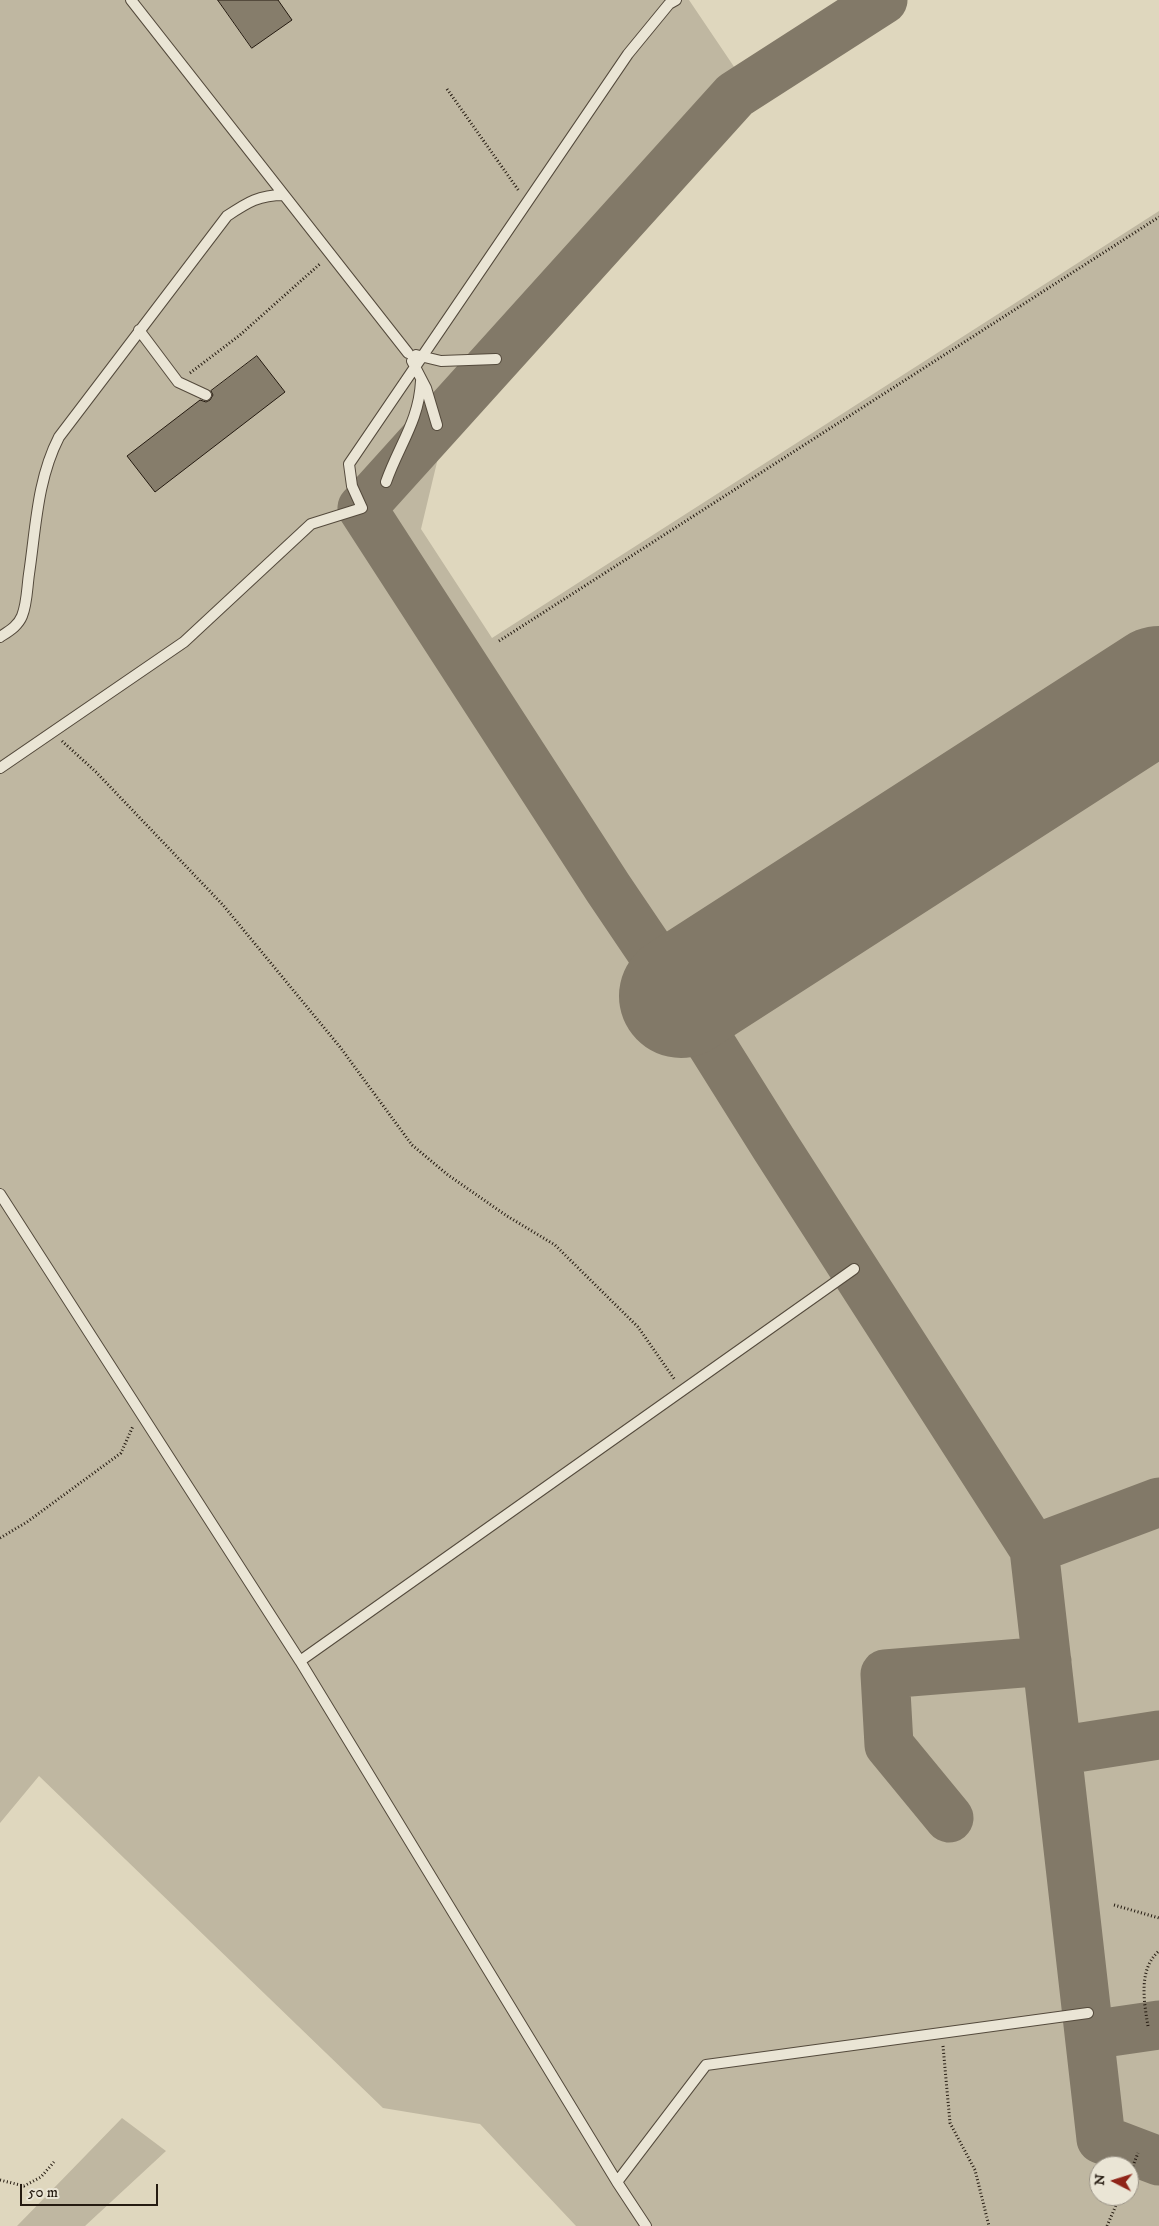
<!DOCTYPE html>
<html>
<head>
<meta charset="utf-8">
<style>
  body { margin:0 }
  #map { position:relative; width:1159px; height:2226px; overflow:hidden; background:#dfd7be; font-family:"IM FELL DW Pica",serif }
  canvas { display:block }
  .north { position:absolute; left:1089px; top:2156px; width:50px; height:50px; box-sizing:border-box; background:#eae5d5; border:1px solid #9b9487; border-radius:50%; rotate:275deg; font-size:14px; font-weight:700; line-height:20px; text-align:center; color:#251b11 }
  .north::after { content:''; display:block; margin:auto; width:18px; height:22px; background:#8f2418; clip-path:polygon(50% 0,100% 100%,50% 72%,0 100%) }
  .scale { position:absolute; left:20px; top:2184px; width:138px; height:22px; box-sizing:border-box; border:2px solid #251b11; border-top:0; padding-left:6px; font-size:15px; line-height:18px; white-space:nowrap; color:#251b11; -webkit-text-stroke:4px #eae5d5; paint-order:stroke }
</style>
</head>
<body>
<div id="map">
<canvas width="1159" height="2226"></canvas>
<div class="north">N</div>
<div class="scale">50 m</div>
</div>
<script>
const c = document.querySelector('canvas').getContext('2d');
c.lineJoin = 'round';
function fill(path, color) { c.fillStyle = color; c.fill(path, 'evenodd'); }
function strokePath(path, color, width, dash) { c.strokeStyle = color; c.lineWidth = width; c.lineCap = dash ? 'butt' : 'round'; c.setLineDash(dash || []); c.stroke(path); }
fill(new Path2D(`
  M 0,0 L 689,0 L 745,83 L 874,0 L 906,0 L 767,90 L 438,458 L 421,529 L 492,638 L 1159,211 L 1159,2226 L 576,2226 L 480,2124 L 383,2108 L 39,1776 L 0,1823 ZM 1099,2166 L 1129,2166 L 1129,2196 L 1099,2196 Z
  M 122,2118 L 166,2151 L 85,2226 L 17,2226 Z`), '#bfb7a1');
strokePath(new Path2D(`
  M 883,0 L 735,95 L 362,508 L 608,888 L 681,996 L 775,1146 L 1034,1549 L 1101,2139 L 1159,2161
  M 1034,1549 L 1159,1502
  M 1057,1751 L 1159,1735
  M 949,1818 L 889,1745 L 885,1674 L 1047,1661
  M 1090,2035 L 1159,2025`), '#827968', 49);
strokePath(new Path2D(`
  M 681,996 L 1159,688`), '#827968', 124);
const building = new Path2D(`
  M 218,0 L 278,0 L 292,20 L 252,48 Z
  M 257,356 L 285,392 L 155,492 L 127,456 L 200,400 L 206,402 L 210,400 L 213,395 L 211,391 Z`);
fill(building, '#867d6b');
strokePath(building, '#251b11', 1);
const service = new Path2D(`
  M 131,0 L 408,353
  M 139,330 L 178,382 L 206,395
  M 416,355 L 441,361 L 496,359
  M 412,361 L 426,388 L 437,425
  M 386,482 C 399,445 419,421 421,381
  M 0,637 C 9,631 18,626 22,616 C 27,604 27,588 29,574 C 36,527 37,480 59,437 L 227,216 C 248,202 259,195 284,195
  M 0,768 L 184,642 L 311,524 L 362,508 L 352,486 L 349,464 L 628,54 L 669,4 L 676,0
  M 0,1194 L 300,1661 L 617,2182 L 646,2226
  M 300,1661 L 854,1269
  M 617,2182 L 706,2065 L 1088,2013`);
strokePath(service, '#544a3c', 12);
strokePath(new Path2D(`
  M 447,89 L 519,191
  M 190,373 L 240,335 L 321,263
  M 499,641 L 1159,217
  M 62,741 L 96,772 L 223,905 L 340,1047 L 412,1145 L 448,1175 L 507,1216 L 555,1245 L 638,1327 L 675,1380
  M 0,1538 L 27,1522 L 121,1453 L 133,1426
  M 1114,1905 L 1159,1918
  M 1148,2026 C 1144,2002 1138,1969 1159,1951
  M 943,2046 L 950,2123 L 975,2170 L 989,2226
  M 1129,2176 L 1138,2153
  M 0,2180 L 24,2186 L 41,2177 L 54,2162
  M 1107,2226 L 1120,2196`), '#251b11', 3, [1, 2.5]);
strokePath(service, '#eae5d5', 10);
</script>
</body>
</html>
